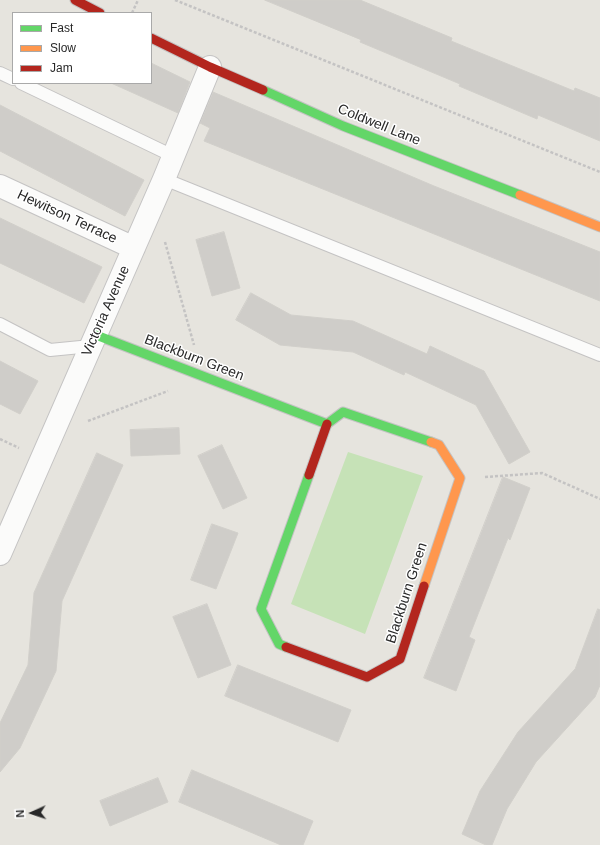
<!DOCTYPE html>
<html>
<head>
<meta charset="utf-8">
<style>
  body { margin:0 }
  #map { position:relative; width:600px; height:845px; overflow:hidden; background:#e6e4de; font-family:Helvetica,sans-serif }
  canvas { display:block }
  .legend { position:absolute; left:12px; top:12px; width:140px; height:72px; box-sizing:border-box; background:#fff; border:1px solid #a9a9a9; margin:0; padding:5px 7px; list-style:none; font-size:12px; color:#282828 }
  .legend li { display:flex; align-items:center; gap:8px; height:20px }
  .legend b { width:20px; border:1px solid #a9a9a9 }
  .north { position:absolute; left:12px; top:793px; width:40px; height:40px; -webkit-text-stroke:3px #fff; paint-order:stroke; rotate:267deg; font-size:11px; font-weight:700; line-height:16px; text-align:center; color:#282828 }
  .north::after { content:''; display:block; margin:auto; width:14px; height:18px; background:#282828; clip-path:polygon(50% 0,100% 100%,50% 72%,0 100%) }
</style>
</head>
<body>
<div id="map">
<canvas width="600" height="845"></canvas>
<ul class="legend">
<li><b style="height:5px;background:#63d668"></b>Fast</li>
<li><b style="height:5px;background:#ff974d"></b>Slow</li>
<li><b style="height:5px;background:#b3261e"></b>Jam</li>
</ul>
<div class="north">N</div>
</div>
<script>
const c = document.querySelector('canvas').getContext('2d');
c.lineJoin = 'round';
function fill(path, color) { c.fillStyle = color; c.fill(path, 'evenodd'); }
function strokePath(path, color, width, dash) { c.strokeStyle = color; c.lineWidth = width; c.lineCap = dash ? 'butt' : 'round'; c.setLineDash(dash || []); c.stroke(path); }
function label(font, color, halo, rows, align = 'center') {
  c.font = font + ' Helvetica,sans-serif'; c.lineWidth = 3; c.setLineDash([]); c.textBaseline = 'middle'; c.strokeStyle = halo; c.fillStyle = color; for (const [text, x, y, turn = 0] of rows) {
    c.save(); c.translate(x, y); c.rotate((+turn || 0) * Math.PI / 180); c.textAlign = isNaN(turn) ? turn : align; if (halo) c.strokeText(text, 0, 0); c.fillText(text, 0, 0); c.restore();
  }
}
fill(new Path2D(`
  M 348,452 L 423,476 L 365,634 L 291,604 Z`), '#c6e2b7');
const building = new Path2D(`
  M 265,0 L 360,0 L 452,38 L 451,41 L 574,91 L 575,88 L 600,98 L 600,141 L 538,115 L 537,119 L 459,86 L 460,84 L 360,42 L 361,40 Z
  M 151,63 L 190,82 L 178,113 L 111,83 L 151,83 Z
  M 213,92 L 434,186 L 600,252 L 600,301 L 204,141 L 210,128 L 200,123 Z
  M 0,105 L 144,180 L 125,216 L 0,151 Z
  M 0,218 L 102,267 L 84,303 L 0,263 Z
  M 224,232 L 240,288 L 212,296 L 196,240 Z
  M 251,293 L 291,315 L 353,321 L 427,354 L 430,346 L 484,371 L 530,452 L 509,464 L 476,405 L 405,372 L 404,375 L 353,352 L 280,345 L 236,320 Z
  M 0,361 L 38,381 L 20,414 L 0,404 Z
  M 179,428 L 180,454 L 131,456 L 130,430 Z
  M 222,445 L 247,498 L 223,509 L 198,456 Z
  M 97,453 L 123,465 L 62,601 L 56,671 L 20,748 L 0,772 L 0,723 L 28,665 L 34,593 Z
  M 503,477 L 530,488 L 510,540 L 508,538 L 469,637 L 475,640 L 456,691 L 424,678 Z
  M 212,524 L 238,533 L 216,589 L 191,580 Z
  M 207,604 L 231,665 L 198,678 L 173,617 Z
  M 598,609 L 600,610 L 600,685 L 595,697 L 536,762 L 507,809 L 492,845 L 486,845 L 462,834 L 480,791 L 518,732 L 575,669 Z
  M 238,665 L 351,710 L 338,742 L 225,696 Z
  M 192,770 L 313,821 L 303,845 L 281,845 L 179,802 Z
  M 158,778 L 168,802 L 110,826 L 100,801 Z`);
fill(building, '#cfcdc9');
strokePath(building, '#d1cfca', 1);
const lane = new Path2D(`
  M 0,73 L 13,79
  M 21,83 L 173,156
  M 164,179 L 600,355
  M 0,324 L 50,350 L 91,346`);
const street = new Path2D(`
  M 0,186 L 134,248
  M 0,554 L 164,179 L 210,67`);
const fast = new Path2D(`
  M 263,90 L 343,126 L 520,195
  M 96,335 L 327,424 L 343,412 L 431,442
  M 286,647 L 279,644 L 261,609 L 309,475`);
const slow = new Path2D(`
  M 520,195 L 600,227
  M 424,586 L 460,478 L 439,445 L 431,442`);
const jam = new Path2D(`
  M 75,0 L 100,13
  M 151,38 L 210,67 L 263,90
  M 309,475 L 327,424
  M 286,647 L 367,677 L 400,659 L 424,586`);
strokePath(lane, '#c4c3c3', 14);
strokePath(street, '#c4c3c3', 24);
strokePath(fast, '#c4c3c3', 11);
strokePath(slow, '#c4c3c3', 11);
strokePath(jam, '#c4c3c3', 11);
strokePath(new Path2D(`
  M 175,0 L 600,172
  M 132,13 L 138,0
  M 165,242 L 194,345
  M 88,421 L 168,391
  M 0,439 L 19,448
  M 485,477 L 542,473 L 600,499`), '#c4c3c3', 2.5, [3, 2]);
strokePath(lane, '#fbfbfa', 12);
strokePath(street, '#fbfbfa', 22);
strokePath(fast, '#63d668', 9);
strokePath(slow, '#ff974d', 9);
strokePath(jam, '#b3261e', 9);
label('14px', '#282828', '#fff', [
  ["Coldwell Lane",379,125,22],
  ["Hewitson Terrace",67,217,25],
  ["Victoria Avenue",106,311,-66],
  ["Blackburn Green",194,358,21],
  ["Blackburn Green",407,593,-72]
]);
</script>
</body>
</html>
